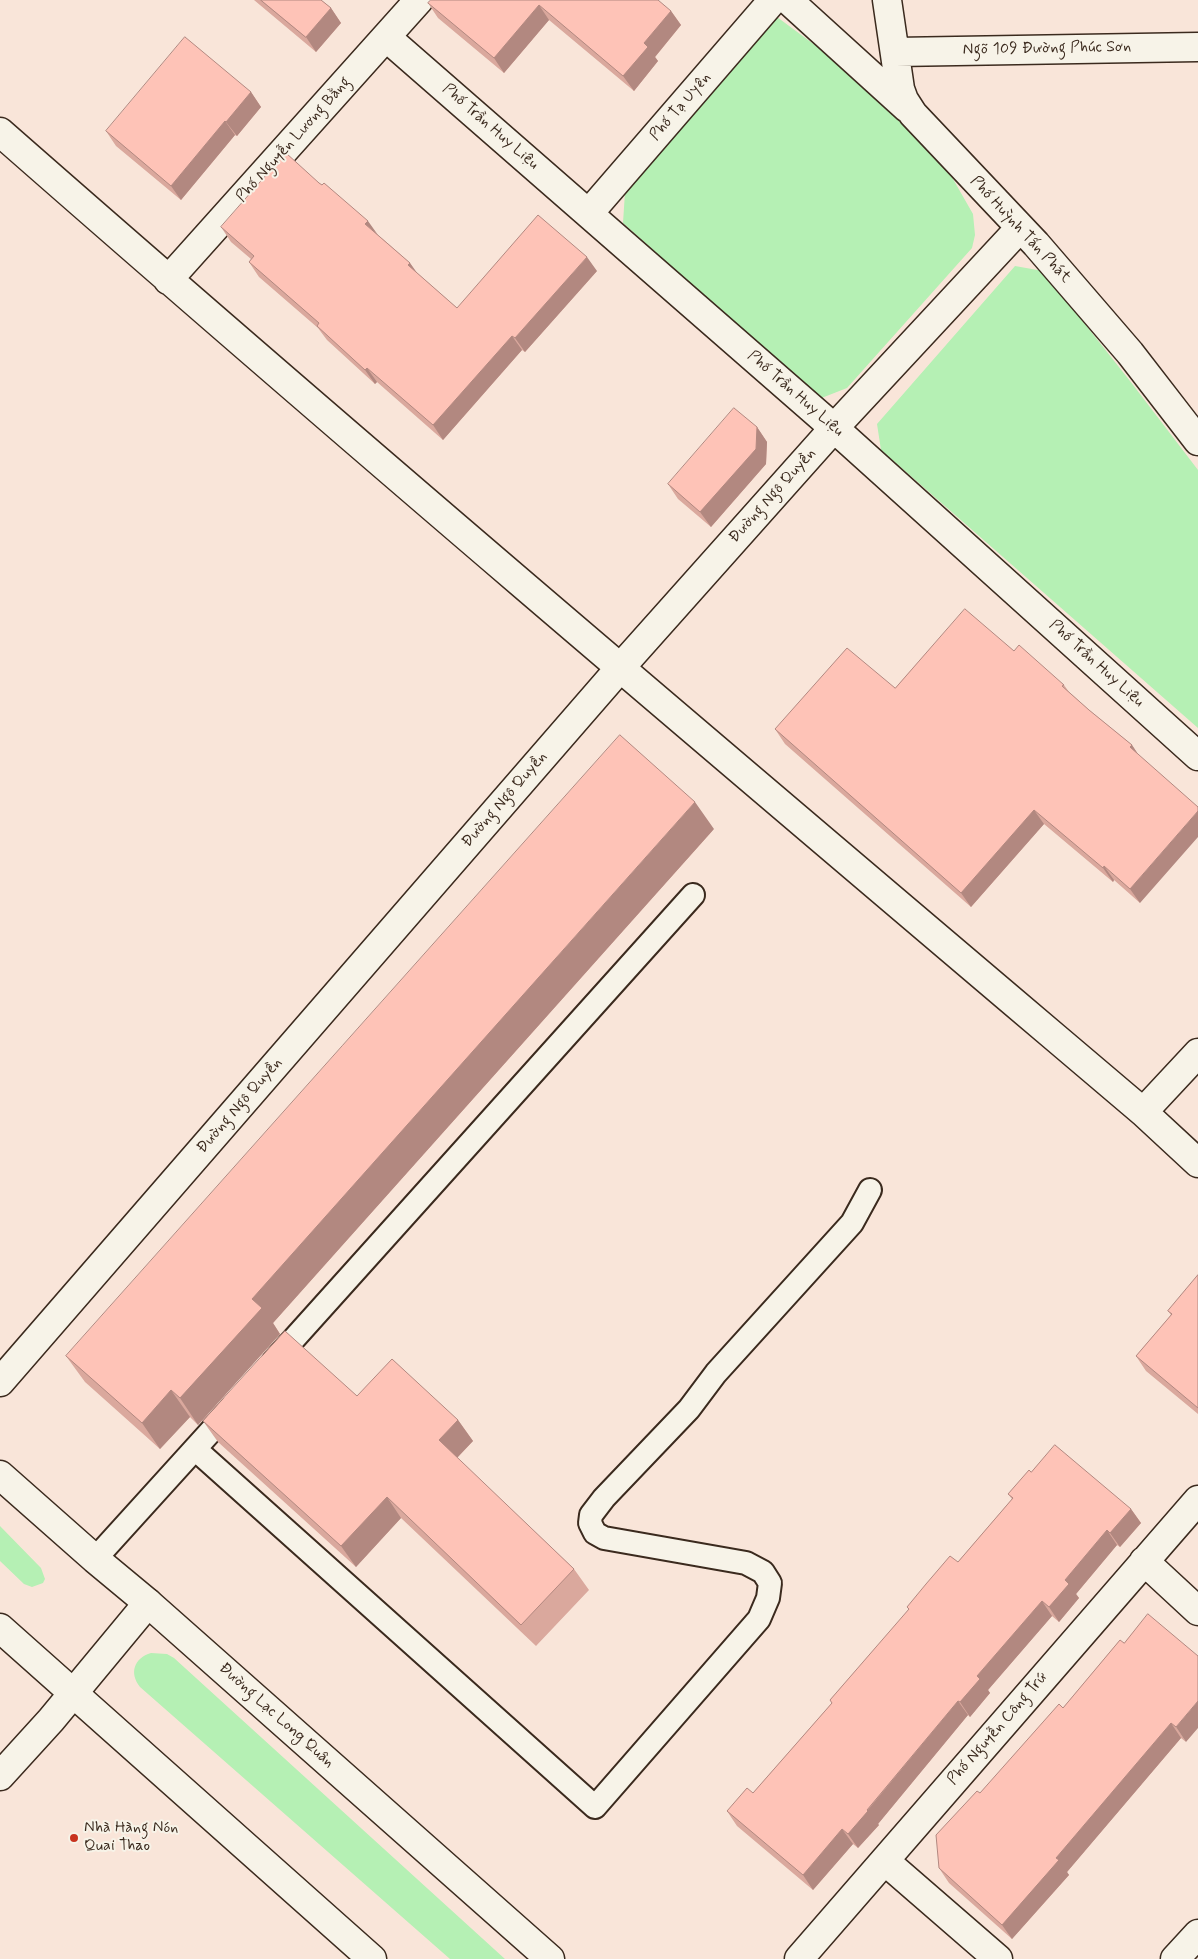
<!DOCTYPE html>
<html>
<head>
<meta charset="utf-8">
<style>
  body { margin:0 }
  canvas { display:block; background:#f9e5d9 }
</style>
</head>
<body>
<canvas width="1198" height="1959"></canvas>
<script>
const c = document.querySelector('canvas').getContext('2d');
c.lineJoin = 'round';
function fill(path, color) { c.fillStyle = color; c.fill(path, 'evenodd'); }
function strokePath(path, color, width, dash) { c.strokeStyle = color; c.lineWidth = width; c.lineCap = dash ? 'butt' : 'round'; c.setLineDash(dash || []); c.stroke(path); }
function label(font, color, halo, rows, align = 'center') {
  c.font = font + ' Mynerve,sans-serif'; c.lineWidth = 4; c.setLineDash([]); c.textBaseline = 'middle'; c.strokeStyle = halo; c.fillStyle = color; for (const [text, x, y, turn = 0] of rows) {
    c.save(); c.translate(x, y); c.rotate((+turn || 0) * Math.PI / 180); c.textAlign = isNaN(turn) ? turn : align; if (halo) c.strokeText(text, 0, 0); c.fillText(text, 0, 0); c.restore();
  }
}
fill(new Path2D(`
  M 777,17 L 877,91 L 941,158 L 973,214 L 975,235 L 972,248 L 847,388 L 819,399 L 623,223 L 625,192 Z
  M 1015,266 L 1043,271 L 1130,381 L 1198,470 L 1198,728 L 881,450 L 877,424 Z
  M 0,1526 L 41,1568 L 45,1579 L 43,1583 L 32,1587 L 24,1584 L 0,1561 Z
  M 151,1653 L 167,1654 L 174,1658 L 505,1959 L 450,1959 L 140,1687 C 129,1673 134,1658 151,1653 Z`), '#b5f0b4');
const service = new Path2D(`
  M 274,1361 L 693,895
  M 195,1449 L 595,1807 L 759,1619 L 768,1598 L 770,1583 L 763,1572 L 746,1563 L 604,1538 L 595,1533 L 590,1523 L 591,1515 L 604,1498 L 689,1409 L 716,1373 L 852,1223 L 870,1190
  M 95,1559 L 231,1409`);
const minor = new Path2D(`
  M 788,0 L 907,108
  M 887,0 L 900,89 L 904,100 L 913,114 L 1036,244 L 1130,353 L 1198,441
  M 386,37 L 834,428 L 1198,756
  M 896,52 L 1198,47
  M 0,132 C 377,463 760,787 1143,1112 L 1198,1163
  M 589,213 L 773,0
  M 168,280 L 419,0
  M 1143,1112 L 1198,1053
  M 0,1382 L 620,668 L 834,428 L 1020,228
  M 1144,1561 L 1198,1611
  M 0,1776 L 51,1720 L 148,1603
  M 885,1861 L 998,1959
  M 799,1959 L 1198,1500
  M 1175,1959 L 1198,1934`);
const secondary = new Path2D(`
  M 0,1475 L 95,1559 L 148,1603 L 550,1959
  M 0,1628 L 372,1959`);
strokePath(service, '#3b2a1e', 26);
strokePath(minor, '#3b2a1e', 31);
strokePath(secondary, '#3b2a1e', 31);
strokePath(service, '#f7f3e8', 22);
strokePath(minor, '#f7f3e8', 28);
strokePath(secondary, '#f7f3e8', 28);
fill(new Path2D(`
  M 254,0 L 321,0 L 331,8 L 341,23 L 316,52 Z
  M 431,0 L 671,11 L 681,25 L 655,57 L 658,61 L 634,91 L 549,20 L 504,73 L 438,18 L 428,3 Z
  M 251,92 L 261,107 L 237,136 L 235,135 L 181,200 L 116,146 L 106,131 Z
  M 319,183 L 410,263 L 416,272 L 457,308 L 597,271 L 525,352 L 522,350 L 443,440 L 377,382 L 375,384 L 327,340 L 318,328 L 259,277 L 249,262 L 251,259 L 231,242 L 221,227 Z
  M 757,427 L 767,442 L 766,464 L 711,527 L 678,499 L 668,484 Z
  M 1014,651 L 1064,685 L 1069,692 L 1089,710 L 1132,745 L 1139,756 L 1140,903 L 1114,880 L 1113,882 L 1044,824 L 971,907 L 785,744 L 775,729 L 895,688 Z
  M 714,829 L 273,1323 L 280,1334 L 198,1425 L 190,1417 L 160,1449 L 85,1382 L 66,1356 Z
  M 1198,1275 L 1198,1414 L 1146,1371 L 1136,1356 L 1171,1315 L 1168,1311 Z
  M 458,1420 L 473,1441 L 457,1458 L 574,1569 L 589,1590 L 536,1646 L 401,1518 L 356,1567 L 218,1442 L 203,1421 Z
  M 1031,1472 L 1131,1509 L 1141,1523 L 1120,1547 L 1117,1545 L 1076,1594 L 1079,1598 L 1059,1622 L 1052,1616 L 988,1690 L 990,1693 L 970,1717 L 968,1715 L 878,1824 L 879,1825 L 858,1848 L 853,1844 L 813,1890 L 737,1826 L 727,1811 L 753,1793 L 832,1703 L 830,1700 L 909,1610 L 907,1607 L 958,1562 L 1012,1499 L 1008,1494 Z
  M 1120,1640 L 1186,1742 L 1181,1738 L 1067,1872 L 1069,1875 L 1012,1939 L 949,1883 L 939,1868 L 980,1793 L 1063,1708 Z`), '#daa89d');
fill(new Path2D(`
  M 539,5 L 549,20 L 504,73 L 494,58 Z
  M 331,8 L 341,23 L 316,52 L 306,37 Z
  M 671,11 L 681,25 L 655,57 L 658,61 L 634,91 L 623,76 L 644,43 Z
  M 251,92 L 261,107 L 237,136 L 226,122 Z
  M 225,121 L 235,135 L 181,200 L 171,186 Z
  M 368,221 L 378,235 L 365,224 Z
  M 587,257 L 597,271 L 525,352 L 515,338 Z
  M 410,263 L 420,277 L 408,265 Z
  M 512,336 L 522,350 L 443,440 L 433,425 Z
  M 367,368 L 377,382 L 375,384 L 365,370 Z
  M 757,427 L 767,442 L 766,464 L 711,527 L 700,512 Z
  M 1132,745 L 1142,760 L 1130,747 Z
  M 695,802 L 714,829 L 273,1323 L 280,1334 L 198,1425 L 180,1398 L 252,1299 Z
  M 1034,810 L 1044,824 L 971,907 L 961,893 Z
  M 1198,811 L 1198,837 L 1140,903 L 1130,889 Z
  M 1104,866 L 1114,880 L 1113,882 L 1103,868 Z
  M 171,1390 L 190,1417 L 160,1449 L 142,1423 Z
  M 458,1420 L 473,1441 L 454,1461 L 439,1440 Z
  M 387,1497 L 401,1518 L 356,1567 L 341,1546 Z
  M 1131,1509 L 1141,1523 L 1120,1547 L 1110,1533 Z
  M 1107,1530 L 1117,1545 L 1076,1594 L 1079,1598 L 1059,1622 L 1049,1607 L 1065,1580 Z
  M 1042,1601 L 1052,1616 L 988,1690 L 990,1693 L 970,1717 L 960,1702 L 977,1676 Z
  M 958,1701 L 968,1715 L 878,1824 L 879,1825 L 858,1848 L 848,1834 Z
  M 1198,1701 L 1198,1728 L 1186,1742 L 1176,1727 Z
  M 1171,1723 L 1181,1738 L 1067,1872 L 1069,1875 L 1012,1939 L 1002,1925 L 1056,1858 Z
  M 842,1829 L 853,1844 L 813,1890 L 803,1875 Z`), '#b28880');
const building = new Path2D(`
  M 261,0 L 321,0 L 331,8 L 306,37 Z
  M 431,0 L 658,0 L 671,11 L 644,43 L 648,47 L 623,76 L 539,5 L 494,58 L 428,3 Z
  M 185,37 L 251,92 L 226,122 L 225,121 L 171,186 L 106,131 Z
  M 286,153 L 319,183 L 322,185 L 324,183 L 368,221 L 365,224 L 410,263 L 408,265 L 457,308 L 538,215 L 587,257 L 515,338 L 512,336 L 433,425 L 367,368 L 365,370 L 317,326 L 319,323 L 249,262 L 254,256 L 221,227 Z
  M 734,408 L 757,427 L 756,449 L 700,512 L 668,484 Z
  M 965,609 L 1014,651 L 1019,645 L 1064,685 L 1062,686 L 1089,710 L 1132,745 L 1130,747 L 1198,807 L 1198,811 L 1130,889 L 1104,866 L 1103,868 L 1034,810 L 961,893 L 775,729 L 847,648 L 895,688 Z
  M 620,735 L 695,802 L 252,1299 L 262,1308 L 180,1398 L 171,1390 L 142,1423 L 66,1356 Z
  M 1198,1275 L 1198,1408 L 1136,1356 L 1172,1314 L 1168,1311 Z
  M 285,1331 L 357,1396 L 392,1359 L 458,1420 L 439,1440 L 574,1569 L 521,1625 L 387,1497 L 341,1546 L 203,1421 Z
  M 1055,1445 L 1131,1509 L 1110,1533 L 1107,1530 L 1065,1580 L 1069,1584 L 1049,1607 L 1042,1601 L 977,1676 L 980,1679 L 960,1702 L 958,1701 L 867,1810 L 868,1811 L 848,1834 L 842,1829 L 803,1875 L 727,1811 L 747,1788 L 753,1793 L 832,1703 L 830,1700 L 909,1609 L 907,1607 L 926,1584 L 950,1556 L 958,1562 L 1013,1498 L 1008,1494 L 1029,1470 L 1031,1472 Z
  M 1148,1614 L 1198,1656 L 1198,1701 L 1176,1727 L 1171,1723 L 1056,1858 L 1059,1860 L 1002,1925 L 939,1868 L 936,1835 L 977,1791 L 980,1793 L 1059,1704 L 1063,1708 L 1120,1640 L 1124,1643 Z`);
fill(building, '#fec3b7');
strokePath(building, '#b28880', 1);
for (const [x, y, r, color] of [
  [74,1838,5,"#c8321e"]
]) { const dot = new Path2D(); dot.arc(x, y, r, 0, 2 * Math.PI); c.fillStyle = color; c.fill(dot); strokePath(dot, '#f7f3e8', 2); }
label('16px', '#3b2a1e', '#f7f3e8', [
  ["Ngõ 109 Đường Phúc Sơn",1047,49,-1],
  ["Phố Tạ Uyên",681,107,-49],
  ["Phố Trần Huy Liệu",490,127,41],
  ["Phố Nguyễn Lương Bằng",294,140,-48],
  ["Phố Huỳnh Tấn Phát",1020,230,47],
  ["Phố Trần Huy Liệu",795,394,41],
  ["Đường Ngô Quyền",773,496,-48],
  ["Phố Trần Huy Liệu",1096,664,42],
  ["Đường Ngô Quyền",505,800,-49],
  ["Đường Ngô Quyền",240,1106,-49],
  ["Đường Lạc Long Quân",276,1716,42],
  ["Phố Nguyễn Công Trứ",998,1729,-49]
]);
label('16px', '#3b2a1e', '#f7f3e8', [
  ["Nhà Hàng Nón",84,1829],
  ["Quai Thao",84,1847]
], 'left');
</script>
</body>
</html>
